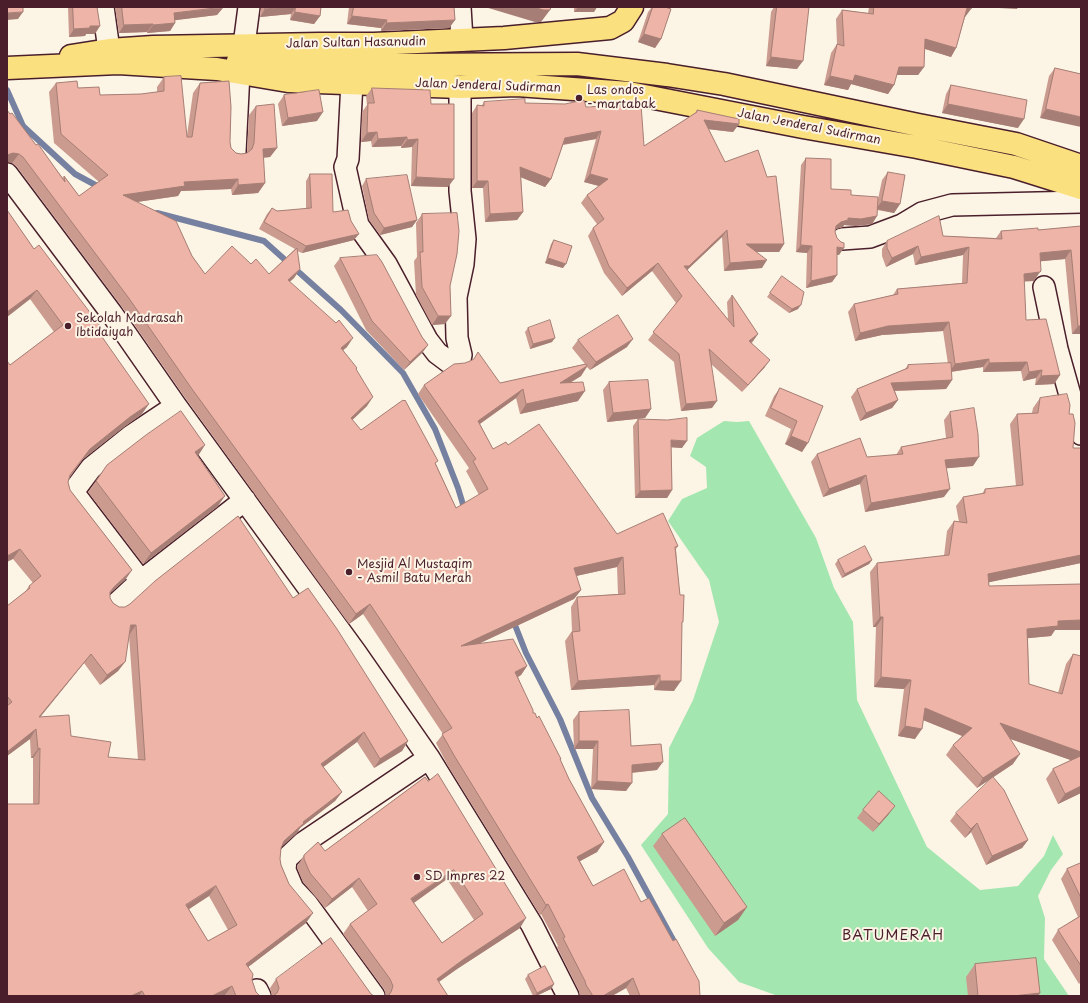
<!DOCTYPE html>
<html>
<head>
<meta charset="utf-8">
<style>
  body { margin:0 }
  #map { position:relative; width:1088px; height:1003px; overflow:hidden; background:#fcf5e5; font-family:"Playpen Sans",sans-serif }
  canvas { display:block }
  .frame { position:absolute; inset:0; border:8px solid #4a1f2b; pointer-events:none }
</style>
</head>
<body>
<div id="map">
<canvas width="1088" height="1003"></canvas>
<div class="frame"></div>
</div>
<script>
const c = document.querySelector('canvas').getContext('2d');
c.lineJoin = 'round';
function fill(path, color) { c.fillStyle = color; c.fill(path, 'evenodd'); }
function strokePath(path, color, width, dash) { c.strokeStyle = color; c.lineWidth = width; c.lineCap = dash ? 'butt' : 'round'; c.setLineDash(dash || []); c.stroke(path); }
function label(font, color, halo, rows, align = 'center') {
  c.font = font + ' "Playpen Sans",sans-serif'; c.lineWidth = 4; c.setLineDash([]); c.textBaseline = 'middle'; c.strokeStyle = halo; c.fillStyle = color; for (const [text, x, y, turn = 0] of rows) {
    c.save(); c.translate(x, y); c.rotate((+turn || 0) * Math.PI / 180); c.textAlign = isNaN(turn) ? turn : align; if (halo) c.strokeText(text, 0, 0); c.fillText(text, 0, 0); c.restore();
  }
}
fill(new Path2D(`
  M 724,421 L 737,422 L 749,421 L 816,538 L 834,588 L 853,622 L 857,700 L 927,847 L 980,890 L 1018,886 L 1044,856 L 1053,835 L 1063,854 L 1051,870 L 1038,896 L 1045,918 L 1044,959 L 1069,996 L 778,996 L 739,982 L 708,948 L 641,845 L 668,814 L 669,748 L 693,700 L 719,622 L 709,580 L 668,521 L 682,499 L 707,488 L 706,467 L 690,456 L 697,438 Z`), '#a4e6b0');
strokePath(new Path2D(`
  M 7,90 L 23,126 L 75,174 L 101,188
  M 157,213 L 264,241 L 341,310 L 403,373 L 435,429 L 458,488 L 465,511
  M 513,620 L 526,653 L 560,719 L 592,798 L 628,857 L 677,947`), '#7680a0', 6);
const minor = new Path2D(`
  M 103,7 L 109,50
  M 460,7 L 462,40
  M 244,45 L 249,7
  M 352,82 L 348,159 L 345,167 L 358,225 L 386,264 L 427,340 L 437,353 L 449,362 L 457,361 L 460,359 L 461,355 L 457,338 L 456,297 L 463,264 L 465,239 L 460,191 L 460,87
  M 235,152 L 239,72
  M 7,174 L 112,314 L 176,406 L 356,653 L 429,758 L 532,925 L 568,996
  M 842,239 L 870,237 L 902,225 L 922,213 L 952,205 L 1081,202
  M 1044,287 L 1057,349 L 1081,434
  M 141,581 L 245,500
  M 115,605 L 141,581 L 73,492 L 91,468 L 131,436 L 176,406
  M 257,990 L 260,996
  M 374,996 L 307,904 L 293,889 L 285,870 L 286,859 L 303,843 L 429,758`);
const major = new Path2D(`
  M 71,56 L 109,50 L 153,47 L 320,44 L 374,44 L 504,38 L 610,28 L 623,21 L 632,7`);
const highway = new Path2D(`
  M 238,61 L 398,65 L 577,64 L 667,75 L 724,84 L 918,125 L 1016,144 L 1081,166
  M 7,68 L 118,63 L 217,69 L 288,81 L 460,87 L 517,85 L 629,93 L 803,127 L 917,147 L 1014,167 L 1081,188`);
strokePath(minor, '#4a1f2b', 24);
strokePath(major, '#4a1f2b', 25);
strokePath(highway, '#4a1f2b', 25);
strokePath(minor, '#fcf5e5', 21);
strokePath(major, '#fbe080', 22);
strokePath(highway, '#fbe080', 22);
fill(new Path2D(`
  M 68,7 L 97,7 L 95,34 L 86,34 L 85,36 L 69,37 Z
  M 115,7 L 223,7 L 217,15 L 175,20 L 175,23 L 170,31 L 147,33 L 147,32 L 119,33 Z
  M 261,7 L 321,7 L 320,16 L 314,24 L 290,20 L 291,14 L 260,17 Z
  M 349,7 L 454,7 L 455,20 L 449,28 L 381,31 L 381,28 L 347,24 Z
  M 574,7 L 597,7 L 594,12 L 574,12 Z
  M 652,7 L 665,7 L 661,39 L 655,48 L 638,42 L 648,12 Z
  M 774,7 L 809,7 L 797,69 L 766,66 L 771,12 Z
  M 869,7 L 972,7 L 965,17 L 956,48 L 951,57 L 925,49 L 924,67 L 918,75 L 896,75 L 894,85 L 888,94 L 851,84 L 848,90 L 824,85 L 831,53 L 837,44 L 836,19 L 842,10 L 868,13 Z
  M 1055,68 L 1081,74 L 1040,118 L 1049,76 Z
  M 164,77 L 187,135 L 193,93 L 200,83 L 230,142 L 231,148 L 236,153 L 241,154 L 247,153 L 249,115 L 256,106 L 277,148 L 270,157 L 263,158 L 265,183 L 258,193 L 232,195 L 231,189 L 181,191 L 178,196 L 137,202 L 192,256 L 205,274 L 251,264 L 269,274 L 295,249 L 259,229 L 267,214 L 272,208 L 277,211 L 306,209 L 306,181 L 310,174 L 333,212 L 354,240 L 302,253 L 297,251 L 300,269 L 294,278 L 289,282 L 347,347 L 343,350 L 356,370 L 367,406 L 352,420 L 361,430 L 436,464 L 456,508 L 479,495 L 466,471 L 469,468 L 418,394 L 424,385 L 500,383 L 585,364 L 572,348 L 578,340 L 627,347 L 590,370 L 587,367 L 581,376 L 570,383 L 578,401 L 520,414 L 516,398 L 480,424 L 493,449 L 508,445 L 617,534 L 678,546 L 676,549 L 682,625 L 674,691 L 654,690 L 654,685 L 571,690 L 565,641 L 572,631 L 571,607 L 577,597 L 618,594 L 617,567 L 576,576 L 581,590 L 574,599 L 480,643 L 527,666 L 521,675 L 518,677 L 533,713 L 537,718 L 561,759 L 560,760 L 569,779 L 604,842 L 597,852 L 580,861 L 593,886 L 641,902 L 700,996 L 630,996 L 626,988 L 612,996 L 580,996 L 579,991 L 557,947 L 558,946 L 541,914 L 540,915 L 448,766 L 436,743 L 443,734 L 363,614 L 349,624 L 186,399 L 122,307 L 17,167 L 12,163 L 10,114 L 36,145 L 63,178 L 64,176 L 79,196 L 99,182 L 54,143 L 49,92 L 56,83 L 78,88 L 100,95 L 141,94 L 157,92 L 157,87 Z
  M 951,85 L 1018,128 L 942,113 L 946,94 Z
  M 372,88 L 431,104 L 448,187 L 411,186 L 412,147 L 401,148 L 401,146 L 372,147 L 371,141 L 361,142 L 362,112 L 367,105 L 366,96 Z
  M 284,95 L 317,121 L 282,126 L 278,104 Z
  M 484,102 L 525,103 L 586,107 L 644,146 L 695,113 L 697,110 L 739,124 L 733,132 L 708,129 L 725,162 L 784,244 L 779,252 L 756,252 L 762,268 L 724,271 L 722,237 L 687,270 L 728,319 L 727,302 L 732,295 L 758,334 L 753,341 L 752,343 L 765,367 L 742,392 L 711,364 L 712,408 L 681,411 L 674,362 L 648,340 L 676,303 L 652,271 L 622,296 L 604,273 L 588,236 L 593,228 L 597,224 L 581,203 L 587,195 L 599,186 L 584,182 L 596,139 L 563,145 L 551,179 L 545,187 L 521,177 L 523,212 L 517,220 L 485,222 L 483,188 L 472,188 L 472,113 L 477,105 L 482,105 Z
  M 806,158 L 831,189 L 877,204 L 882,180 L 888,172 L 900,204 L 894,213 L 877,210 L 877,216 L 872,224 L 856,226 L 844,225 L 843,227 L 836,229 L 835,232 L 839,255 L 837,255 L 837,275 L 832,282 L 806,288 L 807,253 L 796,252 L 801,165 Z
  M 366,179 L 417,220 L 412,227 L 380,235 L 369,220 L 362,186 Z
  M 7,210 L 34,249 L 101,335 L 142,414 L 124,427 L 83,459 L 70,477 L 68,482 L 70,490 L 132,570 L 125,580 L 110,593 L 110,598 L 113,603 L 119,607 L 125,607 L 293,598 L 408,741 L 402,751 L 374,768 L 357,742 L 323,767 L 342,792 L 335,801 L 300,828 L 297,833 L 281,847 L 281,848 L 280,859 L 281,865 L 306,923 L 248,967 L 256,992 L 260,996 L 7,996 L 33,804 L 33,758 L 31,758 L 30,739 L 7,756 L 7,606 L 25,592 L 29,586 L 33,583 L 13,559 L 10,365 L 54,332 L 30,299 L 7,317 ZM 129,636 L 138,760 L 108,757 L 71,736 L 40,717 L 84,663 L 100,685 L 118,671 L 125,662 ZM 209,896 L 228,930 L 208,941 L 189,909 Z
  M 422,214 L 450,286 L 445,324 L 432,325 L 416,295 L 414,261 L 417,257 L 416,223 Z
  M 1081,226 L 1081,334 L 1072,334 L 1065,259 L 1041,261 L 1034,281 L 1024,281 L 1026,320 L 1060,375 L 1054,384 L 1035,385 L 1036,378 L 1023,381 L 1021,371 L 983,372 L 983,367 L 951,372 L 952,380 L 946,389 L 895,391 L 898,400 L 892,408 L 860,421 L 851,397 L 857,389 L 905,369 L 908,365 L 948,364 L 943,331 L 882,335 L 855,341 L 848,312 L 854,304 L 893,295 L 897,289 L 962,283 L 963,255 L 915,265 L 913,254 L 886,267 L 882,256 L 882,249 L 887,241 L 943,236 L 996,238 L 1001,231 L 1038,230 Z
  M 554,240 L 563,268 L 545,263 L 551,244 Z
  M 340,258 L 422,337 L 428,345 L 422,353 L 404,370 L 366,330 L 334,266 Z
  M 782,276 L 798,309 L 789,313 L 767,297 Z
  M 528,328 L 552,342 L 530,349 L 525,332 Z
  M 609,382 L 651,409 L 645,418 L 607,422 L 603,390 Z
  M 780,388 L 823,406 L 802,452 L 785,444 L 791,429 L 765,416 L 774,396 Z
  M 1040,398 L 1069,414 L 1073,448 L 1081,448 L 1081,563 L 989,582 L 989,586 L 1081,584 L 1081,630 L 1055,630 L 1051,636 L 1028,638 L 1029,684 L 1058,693 L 1066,664 L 1073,654 L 1081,793 L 1058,804 L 1046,779 L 1053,769 L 1071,760 L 1011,739 L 1013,764 L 977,788 L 946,755 L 953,745 L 962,736 L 923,720 L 915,739 L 898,736 L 904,689 L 874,687 L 876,627 L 873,627 L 870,572 L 877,563 L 944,556 L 947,531 L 954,521 L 959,522 L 956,506 L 963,497 L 982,494 L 985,489 L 1016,486 L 1010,424 L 1017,414 L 1032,413 L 1033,408 Z
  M 950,412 L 973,466 L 946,468 L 944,497 L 865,512 L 860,484 L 823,497 L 811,462 L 817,454 L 867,457 L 896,455 L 901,447 L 946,438 L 944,420 Z
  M 638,419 L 682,448 L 671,447 L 672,490 L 667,498 L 635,498 L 633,426 Z
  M 198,456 L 225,496 L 217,507 L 143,564 L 88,492 L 96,481 Z
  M 838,560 L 872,560 L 869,564 L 842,578 L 835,564 Z
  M 579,712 L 631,746 L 657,770 L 632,773 L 626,791 L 591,789 L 593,749 L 574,749 L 573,720 Z
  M 425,777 L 520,928 L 457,969 L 439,982 L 448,996 L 386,996 L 384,989 L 343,934 L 350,924 L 368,911 L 352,887 L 325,908 L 303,882 L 297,868 L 298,865 L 304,855 L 325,851 ZM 447,879 L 474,920 L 442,943 L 414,903 Z
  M 863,810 L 889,814 L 873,832 L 857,818 Z
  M 956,813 L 1028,840 L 1022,848 L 986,865 L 971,832 L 965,838 L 950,821 Z
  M 662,834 L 747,907 L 738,920 L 715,936 L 653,846 Z
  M 1081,863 L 1081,982 L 1079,984 L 1052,940 L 1058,930 L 1078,917 L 1061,879 L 1067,869 Z
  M 975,964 L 1040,993 L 1038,996 L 968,996 L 966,977 Z
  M 528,975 L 554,984 L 551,989 L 536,996 L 533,996 L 525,979 Z
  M 276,979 L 371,994 L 374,996 L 272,996 L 270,988 Z`), '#cc9b90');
fill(new Path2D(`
  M 288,7 L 296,7 L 291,14 L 260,17 L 265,9 Z
  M 485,7 L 533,7 L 550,10 L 541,22 L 535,22 Z
  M 578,7 L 597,7 L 594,12 L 574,12 Z
  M 1000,7 L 1018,7 L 1017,9 L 999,8 Z
  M 223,8 L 217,15 L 169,21 L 174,13 Z
  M 967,8 L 971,9 L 965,17 L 961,16 Z
  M 23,12 L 18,19 L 7,20 L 7,13 Z
  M 295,12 L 320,16 L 314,24 L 290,20 Z
  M 352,16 L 387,20 L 381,28 L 347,24 Z
  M 455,20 L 449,28 L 381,31 L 386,23 Z
  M 175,23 L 170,31 L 147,33 L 153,25 Z
  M 153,24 L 147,32 L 119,33 L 124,25 Z
  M 90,26 L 100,26 L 95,34 L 86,34 L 85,36 L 69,37 L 74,29 Z
  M 644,34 L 661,39 L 655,48 L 638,42 Z
  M 925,39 L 956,48 L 951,57 L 919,47 Z
  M 771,57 L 803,61 L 797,69 L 766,66 Z
  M 899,67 L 924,67 L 918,75 L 893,75 Z
  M 855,75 L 894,85 L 888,94 L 851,84 L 848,90 L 824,85 L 830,76 Z
  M 948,104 L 1024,119 L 1018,128 L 942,113 Z
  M 1046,109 L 1081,117 L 1081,127 L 1040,118 Z
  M 323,112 L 317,121 L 282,126 L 288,118 Z
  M 704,120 L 739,124 L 733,132 L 698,128 Z
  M 601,131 L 596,139 L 560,145 L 565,138 Z
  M 377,132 L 371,141 L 361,142 L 367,133 Z
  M 407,137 L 401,146 L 372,147 L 378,139 Z
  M 418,139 L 412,147 L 401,148 L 407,140 Z
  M 277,148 L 270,157 L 256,158 L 263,149 Z
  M 13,153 L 19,154 L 12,163 L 7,162 L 7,155 Z
  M 520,167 L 551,179 L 545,187 L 515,175 Z
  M 590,174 L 608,179 L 603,187 L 584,182 Z
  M 416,177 L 454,179 L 448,187 L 411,186 Z
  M 238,179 L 231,189 L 181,191 L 178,196 L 116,205 L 123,195 L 184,182 Z
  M 477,181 L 488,181 L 483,188 L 472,188 Z
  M 265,183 L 258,193 L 232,195 L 238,185 Z
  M 882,201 L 900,204 L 894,213 L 876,209 Z
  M 523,212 L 517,220 L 485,222 L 490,214 Z
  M 877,216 L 872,224 L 856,226 L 844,225 L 843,227 L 836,229 L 836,226 L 841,222 L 848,218 Z
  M 417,220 L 412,227 L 380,235 L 384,228 Z
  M 727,230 L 722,237 L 684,273 L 684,266 Z
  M 359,234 L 354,240 L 302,253 L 306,246 Z
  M 746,244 L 784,244 L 779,252 L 741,252 Z
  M 801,245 L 812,246 L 807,253 L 796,252 Z
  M 918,246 L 913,254 L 886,267 L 892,258 Z
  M 837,247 L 844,248 L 839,255 L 832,254 Z
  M 969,247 L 963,255 L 915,265 L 921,257 Z
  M 1071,250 L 1065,259 L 1034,262 L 1040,253 Z
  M 548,258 L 566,264 L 563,268 L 545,263 Z
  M 767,260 L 762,268 L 724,271 L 730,263 Z
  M 658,263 L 652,271 L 622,296 L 627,288 Z
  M 300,269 L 294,278 L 281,290 L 288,280 Z
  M 1040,272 L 1034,281 L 1018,282 L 1024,274 Z
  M 837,275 L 832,282 L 806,288 L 811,281 Z
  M 37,290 L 30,299 L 7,317 L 7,312 Z
  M 801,305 L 798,309 L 789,313 L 792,309 Z
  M 438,316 L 451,316 L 445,324 L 432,325 Z
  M 949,322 L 943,331 L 882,335 L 855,341 L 860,333 L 888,326 Z
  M 1078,326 L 1081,326 L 1081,334 L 1072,334 Z
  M 758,334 L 753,341 L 744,348 L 749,341 Z
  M 353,338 L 347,347 L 335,357 L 341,348 Z
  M 555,338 L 552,342 L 530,349 L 533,344 Z
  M 633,339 L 627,347 L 590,370 L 596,362 Z
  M 428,345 L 422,353 L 404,370 L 410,362 Z
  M 989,359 L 983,367 L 949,372 L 955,364 Z
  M 770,360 L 765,367 L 742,392 L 748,385 Z
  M 1027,362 L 1021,371 L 983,372 L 989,363 Z
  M 587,366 L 581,376 L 553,393 L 560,383 Z
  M 1042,370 L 1036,378 L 1023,381 L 1029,372 Z
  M 1060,375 L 1054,384 L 1035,385 L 1041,376 Z
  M 952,380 L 946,389 L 886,391 L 891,383 Z
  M 523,389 L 516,398 L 471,430 L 478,421 Z
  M 585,391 L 578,401 L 520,414 L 526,404 Z
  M 373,397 L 367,406 L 344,428 L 351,418 Z
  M 898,400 L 892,408 L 860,421 L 866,413 Z
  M 717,401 L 712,408 L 681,411 L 686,404 Z
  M 149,404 L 142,414 L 124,427 L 83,459 L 63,485 L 90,449 L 130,417 Z
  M 651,409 L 645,418 L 607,422 L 613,413 Z
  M 791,436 L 808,443 L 802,452 L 785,444 Z
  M 671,440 L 687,441 L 682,448 L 666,447 Z
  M 205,445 L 198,456 L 195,452 Z
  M 979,457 L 973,466 L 939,469 L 945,460 Z
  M 866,475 L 860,484 L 823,497 L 829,489 Z
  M 950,489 L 944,497 L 865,512 L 871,503 Z
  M 672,490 L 667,498 L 635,498 L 640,491 Z
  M 225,496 L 217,507 L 143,564 L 151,553 Z
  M 20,549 L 13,559 L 7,562 L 7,556 Z
  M 1081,555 L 1081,563 L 981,584 L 988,574 Z
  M 623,557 L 617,567 L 567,578 L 574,568 Z
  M 872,560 L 869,564 L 842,578 L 845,574 Z
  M 132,570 L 125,580 L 107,596 L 114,587 Z
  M 581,590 L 574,599 L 455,655 L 461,646 Z
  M 370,604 L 363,614 L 349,624 L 356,614 Z
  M 880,617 L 883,617 L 876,627 L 873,627 Z
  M 1081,620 L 1081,630 L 1055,630 L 1051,636 L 1020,639 L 1027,629 L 1058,621 Z
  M 131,625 L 136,625 L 129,635 Z
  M 91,654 L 84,663 L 33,726 L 39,717 Z
  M 125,662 L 118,671 L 100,685 L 107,675 Z
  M 527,666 L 521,675 L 509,682 L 515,672 Z
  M 660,675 L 654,685 L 571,690 L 578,681 Z
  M 881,677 L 911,680 L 904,689 L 874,687 Z
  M 660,681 L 681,681 L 674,691 L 654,690 Z
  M 925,708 L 972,728 L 965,737 L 918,718 Z
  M 1000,723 L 1081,752 L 1081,761 L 1079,763 L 993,733 Z
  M 905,726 L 922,729 L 915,739 L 898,736 Z
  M 36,729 L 30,739 L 7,756 L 7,752 Z
  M 364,732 L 357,742 L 314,774 L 321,764 Z
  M 408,741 L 402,751 L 374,768 L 380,759 Z
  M 579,741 L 598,741 L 593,749 L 574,749 Z
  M 40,748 L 33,758 L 31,758 L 38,749 Z
  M 1020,754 L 1013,764 L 977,788 L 983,778 Z
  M 663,762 L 657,770 L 627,773 L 632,765 Z
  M 597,781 L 632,783 L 626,791 L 591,789 Z
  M 1081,786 L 1081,793 L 1058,804 L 1065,794 Z
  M 342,792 L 335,801 L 300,828 L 297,833 L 278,850 L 284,841 L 303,822 Z
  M 895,806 L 889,814 L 873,832 L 879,824 Z
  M 977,823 L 971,832 L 965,838 L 971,829 Z
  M 1028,840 L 1022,848 L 986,865 L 992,856 Z
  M 604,842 L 597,852 L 571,866 L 577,857 Z
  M 454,870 L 447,879 L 405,909 L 411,899 Z
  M 359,878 L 352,887 L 325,908 L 332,899 Z
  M 216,886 L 209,896 L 180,915 L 186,905 Z
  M 548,904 L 541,914 L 540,915 L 546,905 Z
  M 747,907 L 738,920 L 715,936 L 724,923 Z
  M 313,913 L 306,923 L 239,974 L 246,964 Z
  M 526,918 L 520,928 L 457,969 L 430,988 L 437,979 L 464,959 Z
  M 633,978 L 626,988 L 612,996 L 603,996 Z
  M 554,984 L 551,989 L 536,996 L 534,996 L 537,993 Z
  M 232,986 L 224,996 L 212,996 Z
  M 142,991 L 139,996 L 131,996 Z
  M 1040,993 L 1038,996 L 1013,996 Z`), '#a67e75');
const building = new Path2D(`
  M 7,7 L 23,7 L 23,12 L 7,13 Z
  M 73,7 L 97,7 L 100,26 L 90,26 L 90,28 L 74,29 Z
  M 122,7 L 223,7 L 174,13 L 175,23 L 153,25 L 153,24 L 124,25 Z
  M 266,7 L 288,7 L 265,9 Z
  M 296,7 L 321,7 L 320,16 L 295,12 Z
  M 354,7 L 454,7 L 455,20 L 386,23 L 387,20 L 352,16 Z
  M 533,7 L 551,7 L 550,10 L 544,10 Z
  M 653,7 L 665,7 L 671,9 L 661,39 L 644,34 Z
  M 777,7 L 809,7 L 803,61 L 771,57 Z
  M 874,7 L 972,7 L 971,9 L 967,8 L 956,48 L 925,39 L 924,67 L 899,67 L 894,85 L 855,75 L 853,81 L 830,76 L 837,44 L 844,46 L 842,10 L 873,14 Z
  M 1055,68 L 1081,74 L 1081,117 L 1046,109 Z
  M 181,76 L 187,137 L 192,137 L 200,83 L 229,81 L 231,107 L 230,142 L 231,148 L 236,153 L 241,154 L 247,153 L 252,149 L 254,143 L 256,106 L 274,104 L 277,148 L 263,149 L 265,183 L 238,185 L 238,179 L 184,182 L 185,186 L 123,195 L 176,221 L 192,256 L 205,274 L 232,246 L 251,264 L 256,259 L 269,274 L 297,248 L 300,269 L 288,280 L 336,323 L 339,320 L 353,338 L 341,348 L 357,368 L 356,369 L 373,397 L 351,418 L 361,430 L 403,400 L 404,401 L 405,400 L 438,461 L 435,463 L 456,508 L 488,489 L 473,461 L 476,459 L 424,385 L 454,364 L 465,363 L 470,361 L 474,359 L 478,352 L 500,383 L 586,364 L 587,366 L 560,383 L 583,382 L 585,391 L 526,404 L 523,389 L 478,421 L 493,449 L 506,442 L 508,445 L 539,424 L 617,534 L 663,513 L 678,546 L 675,547 L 680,595 L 684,595 L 683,622 L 682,622 L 681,681 L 660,681 L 660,675 L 578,681 L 572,632 L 580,631 L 577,597 L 625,594 L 623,557 L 574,568 L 581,590 L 461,646 L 513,639 L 527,666 L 515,672 L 533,710 L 533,713 L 535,713 L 537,718 L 539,716 L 561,759 L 560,759 L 569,779 L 604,842 L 577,857 L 593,886 L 624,869 L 641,902 L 649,898 L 673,941 L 676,939 L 699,981 L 700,996 L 640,996 L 633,978 L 603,996 L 593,996 L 586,985 L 585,981 L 563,938 L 565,937 L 548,904 L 546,905 L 455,757 L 442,734 L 452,728 L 370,604 L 356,614 L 192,389 L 128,297 L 23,157 L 19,154 L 13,153 L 7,155 L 7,110 L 10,114 L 12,113 L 36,145 L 38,144 L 65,182 L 64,176 L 79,196 L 108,175 L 61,134 L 56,83 L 77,81 L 78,88 L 99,87 L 100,95 L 141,94 L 164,91 L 164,77 Z
  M 951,85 L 1027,100 L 1024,119 L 948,104 Z
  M 372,88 L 430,90 L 431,104 L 454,104 L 454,179 L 416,177 L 418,139 L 407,140 L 407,137 L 378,139 L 377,132 L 367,133 L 368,103 L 374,103 Z
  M 319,90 L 323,112 L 288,118 L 284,95 Z
  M 525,99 L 525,103 L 565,104 L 584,100 L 586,107 L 641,104 L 644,146 L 697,112 L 697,110 L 739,119 L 739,124 L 704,120 L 725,162 L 758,150 L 767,177 L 776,176 L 784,244 L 746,244 L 767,260 L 730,263 L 727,230 L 689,266 L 684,266 L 734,327 L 732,295 L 758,334 L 749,341 L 770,360 L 748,385 L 709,349 L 717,401 L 686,404 L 679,354 L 653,332 L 682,296 L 658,263 L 627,288 L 609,266 L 593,228 L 604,219 L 587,195 L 608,179 L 590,174 L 601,131 L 565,138 L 551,179 L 520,167 L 523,212 L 490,214 L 488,181 L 477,181 L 477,105 L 484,106 L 484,102 Z
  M 806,158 L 831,159 L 831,189 L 851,190 L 851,195 L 878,197 L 877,216 L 861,219 L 848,218 L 848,220 L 841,222 L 836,226 L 835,232 L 837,238 L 841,242 L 844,243 L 844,248 L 837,247 L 837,275 L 811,281 L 812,246 L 801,245 Z
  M 888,172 L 905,175 L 900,204 L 882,201 Z
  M 310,174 L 332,174 L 333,212 L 348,210 L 351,221 L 359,234 L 306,246 L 264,222 L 272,208 L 277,211 L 311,208 Z
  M 407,175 L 417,220 L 384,228 L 374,213 L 366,179 Z
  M 7,210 L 34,249 L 39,245 L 104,331 L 100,334 L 149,404 L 130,417 L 90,449 L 70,475 L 68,482 L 70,490 L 132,570 L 114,587 L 110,592 L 110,598 L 113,603 L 119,607 L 125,607 L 130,604 L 155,581 L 238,516 L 293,598 L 308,588 L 337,629 L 408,741 L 380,759 L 364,732 L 321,764 L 342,792 L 303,822 L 304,823 L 284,841 L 281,848 L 280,859 L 281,865 L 289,884 L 313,913 L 246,964 L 253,974 L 252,980 L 256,992 L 260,996 L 236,996 L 232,986 L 212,996 L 145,996 L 142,991 L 131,996 L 7,996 L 7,804 L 39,804 L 40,748 L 38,749 L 36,729 L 7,752 L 7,706 L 12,702 L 7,696 L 7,606 L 30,588 L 29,586 L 41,576 L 20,549 L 7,556 L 7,361 L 10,365 L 63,325 L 37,290 L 7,312 ZM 131,625 L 136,625 L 145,760 L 108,757 L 111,742 L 71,736 L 69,715 L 39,717 L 91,654 L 107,675 L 125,662 ZM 216,886 L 237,925 L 208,941 L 186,905 Z
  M 457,213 L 459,231 L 457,254 L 450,286 L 451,316 L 438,316 L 422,287 L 420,252 L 423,252 L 422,214 Z
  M 939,216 L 943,236 L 1002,239 L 1001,231 L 1038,228 L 1038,230 L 1081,226 L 1081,326 L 1078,326 L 1071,250 L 1040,253 L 1041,271 L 1040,272 L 1024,274 L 1026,320 L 1046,319 L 1060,375 L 1041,376 L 1042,370 L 1029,372 L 1027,362 L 989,363 L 989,359 L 955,364 L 949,322 L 888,326 L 860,333 L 854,304 L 898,294 L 897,289 L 967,283 L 969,247 L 921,257 L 918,246 L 892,258 L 887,248 L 887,241 Z
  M 554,240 L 572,246 L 566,264 L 548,258 Z
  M 377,255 L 382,262 L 422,337 L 428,345 L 410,362 L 372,321 L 340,258 Z
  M 782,276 L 804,292 L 801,305 L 792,309 L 770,293 Z
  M 618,315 L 633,339 L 596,362 L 578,340 Z
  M 550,320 L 555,338 L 533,344 L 528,328 Z
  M 951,363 L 952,380 L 891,383 L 898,400 L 866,413 L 857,389 L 908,368 L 908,365 Z
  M 648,380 L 651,409 L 613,413 L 609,382 Z
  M 780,388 L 823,406 L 808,443 L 791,436 L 797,421 L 771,408 Z
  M 1067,394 L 1070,405 L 1069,414 L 1073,414 L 1075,423 L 1073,448 L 1081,448 L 1081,555 L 988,574 L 989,586 L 1081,584 L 1081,620 L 1058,621 L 1058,626 L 1027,629 L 1029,684 L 1062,694 L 1073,654 L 1081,656 L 1081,752 L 1000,723 L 1020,754 L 983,778 L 953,745 L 972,728 L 925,708 L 922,729 L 905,726 L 911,680 L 881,677 L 883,617 L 880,617 L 877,563 L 949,555 L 954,521 L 967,523 L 963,497 L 985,493 L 985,489 L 1023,485 L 1017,414 L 1038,413 L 1040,398 Z
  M 974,408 L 978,434 L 979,457 L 945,460 L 950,489 L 871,503 L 866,475 L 829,489 L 817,454 L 860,438 L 867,457 L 903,454 L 901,447 L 953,437 L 950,412 Z
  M 181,411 L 205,445 L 195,452 L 225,496 L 151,553 L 96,481 L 107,465 L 146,435 Z
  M 687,418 L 687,441 L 671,440 L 672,490 L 640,491 L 638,419 L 667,420 Z
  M 865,546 L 872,560 L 845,574 L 838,560 Z
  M 629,710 L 631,746 L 661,744 L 663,762 L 632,765 L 632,783 L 597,781 L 598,741 L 579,741 L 579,712 Z
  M 1081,756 L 1081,786 L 1065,794 L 1053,769 Z
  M 438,774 L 526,918 L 464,959 L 437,979 L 448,996 L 388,996 L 391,992 L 393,986 L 390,979 L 350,924 L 377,904 L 359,878 L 332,899 L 310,873 L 304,859 L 304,855 L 318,842 L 325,851 L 425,777 L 428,781 ZM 454,870 L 483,914 L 442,943 L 411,899 Z
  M 993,777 L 1004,790 L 1028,840 L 992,856 L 977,823 L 971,829 L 956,813 Z
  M 879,791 L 895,806 L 879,824 L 863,810 Z
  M 685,818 L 747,907 L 724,923 L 662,834 Z
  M 1081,863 L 1081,898 L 1067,869 Z
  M 1081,916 L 1081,966 L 1058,930 Z
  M 331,938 L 371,994 L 374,996 L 273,996 L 277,993 L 279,988 L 276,979 Z
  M 1036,958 L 1040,993 L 1013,996 L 978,996 L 975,964 Z
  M 545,966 L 554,984 L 537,993 L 528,975 Z`);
fill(building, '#edb4a7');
strokePath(building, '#a67e75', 1);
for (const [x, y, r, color] of [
  [579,98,4,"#4a1f2b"],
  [68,326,4,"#4a1f2b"],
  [349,572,4,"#4a1f2b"],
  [417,877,4,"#4a1f2b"]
]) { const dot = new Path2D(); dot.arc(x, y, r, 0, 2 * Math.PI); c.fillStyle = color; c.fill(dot); strokePath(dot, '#fcf5e5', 1.5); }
label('12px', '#4a1f2b', '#fcf5e5', [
  ["Jalan Sultan Hasanudin",356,43,-1],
  ["Jalan Jenderal Sudirman",488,86,2],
  ["Jalan Jenderal Sudirman",809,127,11]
]);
label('12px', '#4a1f2b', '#fcf5e5', [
  ["Las ondos",587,91],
  ["- martabak",587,105],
  ["Sekolah Madrasah",76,319],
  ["Ibtidaiyah",76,333],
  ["Mesjid Al Mustaqim",357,565],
  ["- Asmil Batu Merah",357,579],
  ["SD Impres 22",425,877]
], 'left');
c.letterSpacing = '1px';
label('14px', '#4a1f2b', '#fcf5e5', [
  ["BATUMERAH",893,936]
]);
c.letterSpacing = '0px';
</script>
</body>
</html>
